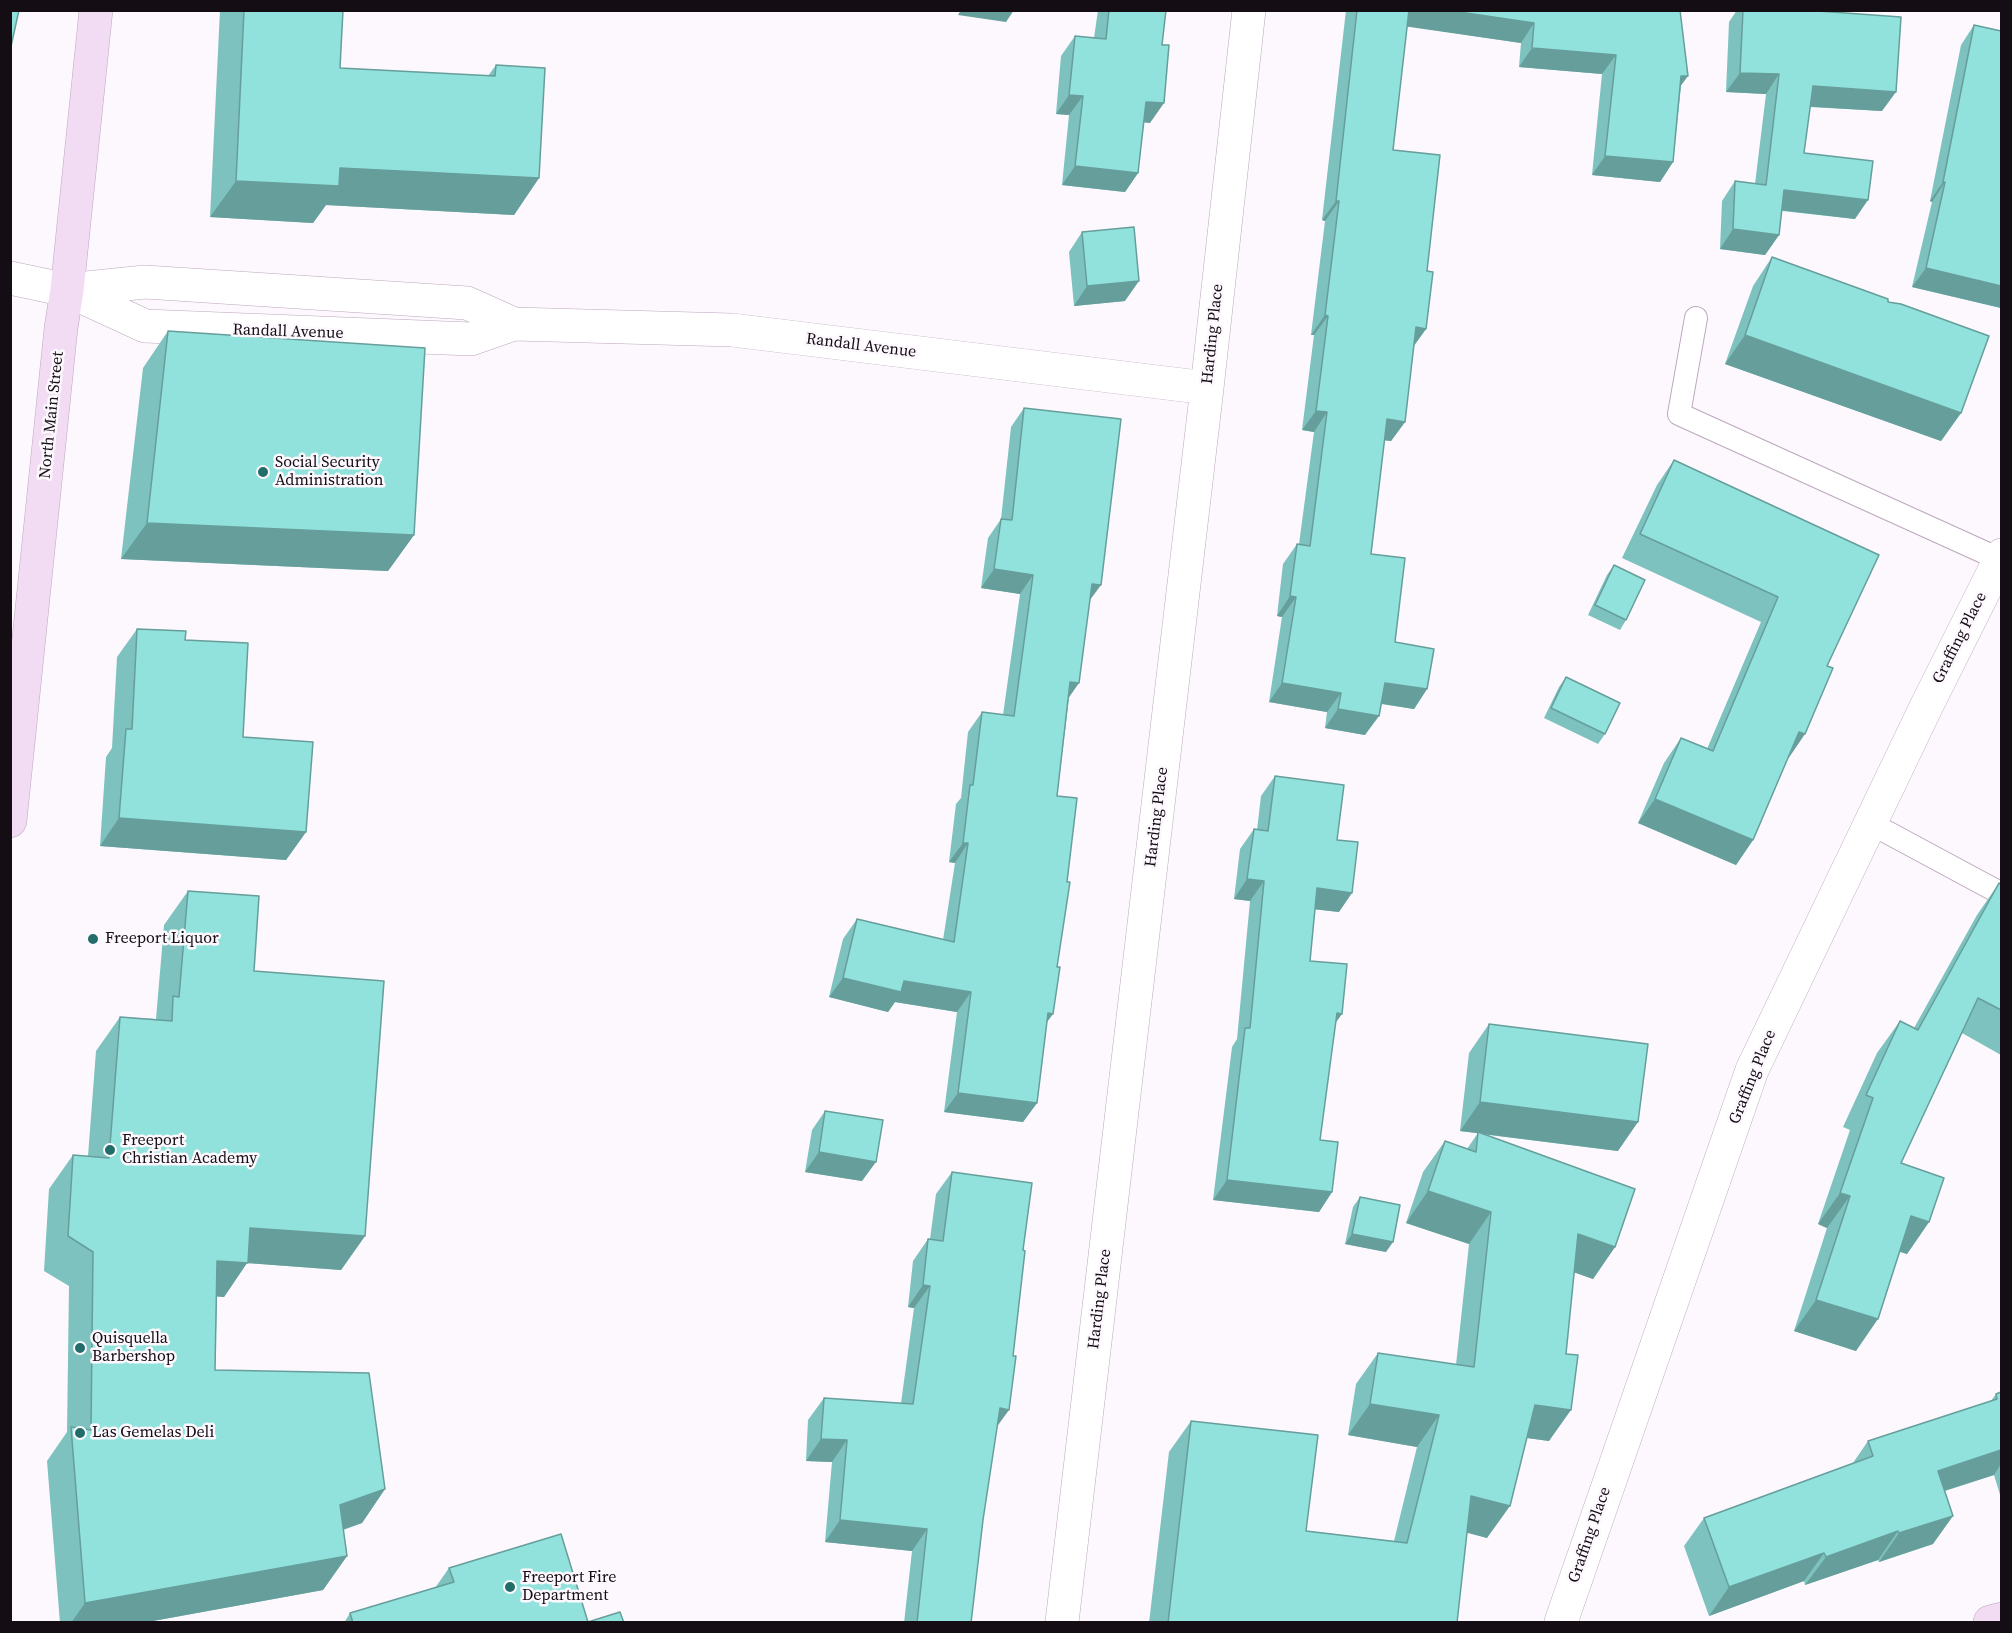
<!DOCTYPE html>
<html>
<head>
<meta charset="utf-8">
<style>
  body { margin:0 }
  #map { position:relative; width:2012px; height:1633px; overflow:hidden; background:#fcf8fd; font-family:"Source Serif 4",serif }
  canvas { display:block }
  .frame { position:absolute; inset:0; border:12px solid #140d14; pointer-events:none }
</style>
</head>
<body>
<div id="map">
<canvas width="2012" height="1633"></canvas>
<div class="frame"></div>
</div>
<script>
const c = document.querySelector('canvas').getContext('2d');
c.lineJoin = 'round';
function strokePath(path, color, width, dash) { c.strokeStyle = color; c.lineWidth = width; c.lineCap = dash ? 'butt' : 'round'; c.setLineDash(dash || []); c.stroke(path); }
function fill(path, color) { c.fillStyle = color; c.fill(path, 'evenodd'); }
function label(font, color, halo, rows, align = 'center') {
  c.font = font + ' "Source Serif 4",serif'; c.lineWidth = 5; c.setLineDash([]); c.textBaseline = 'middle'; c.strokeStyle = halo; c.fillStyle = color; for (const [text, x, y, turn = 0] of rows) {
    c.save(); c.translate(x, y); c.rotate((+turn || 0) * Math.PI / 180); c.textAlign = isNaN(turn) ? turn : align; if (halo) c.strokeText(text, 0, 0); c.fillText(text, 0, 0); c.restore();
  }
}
const lane = new Path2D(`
  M 1696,318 L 1679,414 L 1999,559
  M 1870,823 L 2002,894`);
const street = new Path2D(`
  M 10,278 L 67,290 L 145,326 L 471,339 L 514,324 L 732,330 L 1207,388
  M 67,290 L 145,282 L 467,303 L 514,324
  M 1062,1622 L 1207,388 L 1249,10
  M 1561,1622 L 1752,1070 L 1927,705 L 2002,555`);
const secondary = new Path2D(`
  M 10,821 L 61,328 L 67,290 L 96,10
  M 1990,1622 L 2002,1619`);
strokePath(lane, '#bca7bd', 24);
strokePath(street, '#bca7bd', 34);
strokePath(secondary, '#bca7bd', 34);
strokePath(lane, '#fff', 22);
strokePath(street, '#fff', 33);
strokePath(secondary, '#f1dcf3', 33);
fill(new Path2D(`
  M 220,10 L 343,10 L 340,68 L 488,76 L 496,65 L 539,178 L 514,215 L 326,205 L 313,223 L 210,217 Z
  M 1098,10 L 1166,10 L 1150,123 L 1144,122 L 1138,173 L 1125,192 L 1062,185 L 1069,115 L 1056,114 L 1061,56 L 1075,36 L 1094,38 Z
  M 1346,10 L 1680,10 L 1681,86 L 1673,162 L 1660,182 L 1592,175 L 1602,74 L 1519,67 L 1521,43 L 1407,26 L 1393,150 L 1427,271 L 1426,329 L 1414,346 L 1405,422 L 1391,441 L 1384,440 L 1371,554 L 1395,642 L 1427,689 L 1414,709 L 1381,704 L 1365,735 L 1325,728 L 1327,712 L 1269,702 L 1282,617 L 1277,616 L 1283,564 L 1297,544 L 1299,544 L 1314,432 L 1302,430 L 1314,335 L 1311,335 L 1325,221 L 1322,220 Z
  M 1737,10 L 1804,10 L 1882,111 L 1810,107 L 1804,153 L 1855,219 L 1782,211 L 1779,235 L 1765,255 L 1720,249 L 1722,201 L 1735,181 L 1755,184 L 1766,94 L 1726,92 L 1729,22 Z
  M 1974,25 L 2001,308 L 1912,287 L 1932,202 L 1930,201 L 1961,45 Z
  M 1082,232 L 1125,301 L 1074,306 L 1069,252 Z
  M 1772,257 L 1888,302 L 1961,413 L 1941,441 L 1725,364 L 1753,286 Z
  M 168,331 L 414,535 L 388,571 L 121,559 L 143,368 Z
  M 1024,408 L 1090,600 L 1069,698 L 1057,796 L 1047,1022 L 1037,1103 L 1023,1122 L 944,1112 L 957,1012 L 895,1002 L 888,1012 L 829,997 L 843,939 L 857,919 L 943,940 L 955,863 L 949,862 L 956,804 L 961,798 L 968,732 L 982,712 L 1003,715 L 1020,594 L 981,588 L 988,538 L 1001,519 L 1011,427 Z
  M 1674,460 L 1879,555 L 1827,666 L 1753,840 L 1736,865 L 1638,823 L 1664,763 L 1681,738 L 1707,749 L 1761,622 L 1622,558 L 1657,485 Z
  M 1614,565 L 1626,620 L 1620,630 L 1588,615 L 1607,575 Z
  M 137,629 L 185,640 L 243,737 L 306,832 L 286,860 L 100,846 L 106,757 L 112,748 L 117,657 Z
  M 1566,677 L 1605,734 L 1598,744 L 1544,718 L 1559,687 Z
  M 1275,776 L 1337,840 L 1339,912 L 1315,909 L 1310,961 L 1335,1023 L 1320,1140 L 1332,1192 L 1319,1212 L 1213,1200 L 1232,1047 L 1237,1039 L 1250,901 L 1234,899 L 1240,849 L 1254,829 L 1257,830 L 1261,796 Z
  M 1999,883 L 2001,884 L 2001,1055 L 1962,1033 L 1901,1163 L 1929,1222 L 1907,1254 L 1900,1252 L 1856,1351 L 1794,1331 L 1827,1228 L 1818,1224 L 1850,1130 L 1843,1127 L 1877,1053 L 1900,1021 L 1914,1028 L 1977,915 Z
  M 188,891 L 254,971 L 365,1236 L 341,1270 L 247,1263 L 224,1297 L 217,1296 L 215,1370 L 385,1489 L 362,1523 L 343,1530 L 347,1556 L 323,1590 L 142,1623 L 60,1623 L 47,1461 L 67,1432 L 69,1286 L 44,1271 L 49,1189 L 73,1155 L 88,1156 L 96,1051 L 120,1017 L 156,1019 L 164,925 Z
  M 1489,1024 L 1618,1151 L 1481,1134 L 1615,1247 L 1593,1279 L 1574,1272 L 1549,1441 L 1527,1438 L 1487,1538 L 1467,1532 L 1457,1623 L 1149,1623 L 1169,1452 L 1191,1421 L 1306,1531 L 1394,1541 L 1417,1447 L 1348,1435 L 1356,1384 L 1378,1353 L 1456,1365 L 1469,1244 L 1406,1223 L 1423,1172 L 1445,1141 L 1467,1149 L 1478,1133 L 1460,1131 L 1469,1053 Z
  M 825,1111 L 862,1181 L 805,1172 L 812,1130 Z
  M 952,1172 L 997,1425 L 983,1520 L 971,1623 L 904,1623 L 912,1551 L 825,1542 L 832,1462 L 806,1461 L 808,1420 L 824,1398 L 901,1403 L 914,1308 L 908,1307 L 913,1261 L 928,1239 L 930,1239 L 936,1194 Z
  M 1360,1197 L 1386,1252 L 1345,1244 L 1353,1207 Z
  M 2001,1392 L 2001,1498 L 1994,1475 L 1945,1491 L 1933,1544 L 1879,1562 L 1878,1560 L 1805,1585 L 1804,1581 L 1709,1616 L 1684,1546 L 1704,1518 L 1853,1463 L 1868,1441 L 1991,1401 L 1996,1394 Z
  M 449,1568 L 588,1622 L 624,1623 L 344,1623 L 350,1613 L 435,1588 Z`), '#7dc2be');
fill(new Path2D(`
  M 961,10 L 1014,10 L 1006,22 L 958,15 Z
  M 1406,10 L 1446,10 L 1534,23 L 1521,43 L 1396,25 Z
  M 1532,48 L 1616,55 L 1602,74 L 1519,67 Z
  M 1740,73 L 1779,74 L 1766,94 L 1726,92 Z
  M 1681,76 L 1688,76 L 1674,95 Z
  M 1813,86 L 1896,92 L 1882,111 L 1799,106 Z
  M 1069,95 L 1083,96 L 1069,115 L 1056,114 Z
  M 1146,102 L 1164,103 L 1150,123 L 1132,121 Z
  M 1605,156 L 1673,162 L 1660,182 L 1592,175 Z
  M 1075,166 L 1138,173 L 1125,192 L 1062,185 Z
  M 340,168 L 539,178 L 514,215 L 326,205 L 313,223 L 210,217 L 236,181 Z
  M 1943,182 L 1945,182 L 1932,202 L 1930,201 Z
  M 1784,190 L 1868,200 L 1855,219 L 1771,209 Z
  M 1336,201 L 1339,201 L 1325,221 L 1322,220 Z
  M 1733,229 L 1779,235 L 1765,255 L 1720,249 Z
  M 1926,268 L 2001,286 L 2001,308 L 1912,287 Z
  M 1139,281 L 1125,301 L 1074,306 L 1087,286 Z
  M 1325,315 L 1328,316 L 1314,335 L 1311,335 Z
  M 1416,327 L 1426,329 L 1412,348 Z
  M 1745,335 L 1961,413 L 1941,441 L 1725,364 Z
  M 1316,411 L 1327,412 L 1314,432 L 1302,430 Z
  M 1387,419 L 1405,422 L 1391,441 L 1373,439 Z
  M 147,523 L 414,535 L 388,571 L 121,559 Z
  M 994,569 L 1033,575 L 1020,594 L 981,588 Z
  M 1092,584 L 1101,585 L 1087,604 Z
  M 1290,596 L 1296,597 L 1282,617 L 1277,616 Z
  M 1070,682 L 1079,683 L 1065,703 Z
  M 1282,683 L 1341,693 L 1327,712 L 1269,702 Z
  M 1385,683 L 1427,689 L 1414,709 L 1371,702 Z
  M 1338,709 L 1379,716 L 1365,735 L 1325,728 Z
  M 1799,732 L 1805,734 L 1788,759 Z
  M 1655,799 L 1753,840 L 1736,865 L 1638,823 Z
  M 119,818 L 306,832 L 286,860 L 100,846 Z
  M 963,843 L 968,843 L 955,863 L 949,862 Z
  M 1247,879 L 1264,881 L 1250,901 L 1234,899 Z
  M 1317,888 L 1352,893 L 1339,912 L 1303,908 Z
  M 843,978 L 904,981 L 971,992 L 957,1012 L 895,1002 L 888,1012 L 829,997 Z
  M 1048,1013 L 1053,1014 L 1039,1033 Z
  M 1337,1013 L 1342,1014 L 1328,1033 Z
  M 958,1093 L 1037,1103 L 1023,1122 L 944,1112 Z
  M 1480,1102 L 1638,1122 L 1618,1151 L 1460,1131 Z
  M 819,1152 L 876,1162 L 862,1181 L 805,1172 Z
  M 1227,1180 L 1332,1192 L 1319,1212 L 1213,1200 Z
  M 1428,1191 L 1491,1212 L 1469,1244 L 1406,1223 Z
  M 1840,1193 L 1850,1196 L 1827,1228 L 1818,1224 Z
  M 1911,1216 L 1929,1222 L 1907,1254 L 1889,1248 Z
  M 250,1228 L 365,1236 L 341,1270 L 247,1263 L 224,1297 L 194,1295 L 217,1261 Z
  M 1352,1234 L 1393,1242 L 1386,1252 L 1345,1244 Z
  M 1578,1234 L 1615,1247 L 1593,1279 L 1556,1266 Z
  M 923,1285 L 930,1286 L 914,1308 L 908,1307 Z
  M 1816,1300 L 1878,1319 L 1856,1351 L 1794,1331 Z
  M 1370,1404 L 1439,1415 L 1417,1447 L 1348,1435 Z
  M 1535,1405 L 1571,1410 L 1549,1441 L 1513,1436 Z
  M 1000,1408 L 1009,1410 L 993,1432 Z
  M 821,1439 L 847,1440 L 832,1462 L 806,1461 Z
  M 2001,1450 L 2001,1464 L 1994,1475 L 1918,1499 L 1938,1471 Z
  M 385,1489 L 362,1523 L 316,1539 L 340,1505 Z
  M 1471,1496 L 1510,1506 L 1487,1538 L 1449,1528 Z
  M 1953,1516 L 1933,1544 L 1879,1562 L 1899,1533 Z
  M 840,1520 L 927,1529 L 912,1551 L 825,1542 Z
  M 1898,1531 L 1878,1560 L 1805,1585 L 1826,1557 Z
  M 1824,1553 L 1804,1581 L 1709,1616 L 1729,1587 Z
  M 347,1556 L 323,1590 L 142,1623 L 71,1623 L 85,1603 Z`), '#669e9b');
const building = new Path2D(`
  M 10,10 L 19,10 L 10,51 Z
  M 244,10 L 343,10 L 340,68 L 495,76 L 496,65 L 545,68 L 539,178 L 340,168 L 339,186 L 236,181 Z
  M 1109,10 L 1166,10 L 1162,45 L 1169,45 L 1164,103 L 1146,102 L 1138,173 L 1075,166 L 1083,96 L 1069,95 L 1075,36 L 1106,39 Z
  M 1357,10 L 1409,10 L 1393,150 L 1440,155 L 1427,271 L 1433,272 L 1426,329 L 1416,327 L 1405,422 L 1387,419 L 1371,554 L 1405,558 L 1395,642 L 1434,649 L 1427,689 L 1385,683 L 1379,716 L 1338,709 L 1341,693 L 1282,683 L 1296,597 L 1290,596 L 1297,544 L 1310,546 L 1327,412 L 1316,411 L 1328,316 L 1325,315 L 1339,201 L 1336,201 Z
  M 1446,10 L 1680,10 L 1688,76 L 1681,76 L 1673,162 L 1605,156 L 1616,55 L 1532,48 L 1534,23 Z
  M 1743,10 L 1804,10 L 1901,17 L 1896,92 L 1813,86 L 1804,153 L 1873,161 L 1868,200 L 1784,190 L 1779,235 L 1733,229 L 1735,181 L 1766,185 L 1779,74 L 1740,73 Z
  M 1974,25 L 2001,31 L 2001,286 L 1926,268 L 1945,182 L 1943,182 Z
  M 1134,227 L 1139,281 L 1087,286 L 1082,232 Z
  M 1772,257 L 1888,299 L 1888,302 L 1901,304 L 1989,336 L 1961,413 L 1745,335 Z
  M 168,331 L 425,348 L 414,535 L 147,523 Z
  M 1024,408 L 1121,419 L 1101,585 L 1092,584 L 1079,683 L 1070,682 L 1057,796 L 1077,798 L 1067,882 L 1070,882 L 1057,967 L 1060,967 L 1053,1014 L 1048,1013 L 1037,1103 L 958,1093 L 971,992 L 904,981 L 901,992 L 843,978 L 857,919 L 954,942 L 968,843 L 963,843 L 970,785 L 973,785 L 982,712 L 1014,716 L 1033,575 L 994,569 L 1001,519 L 1012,520 Z
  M 1674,460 L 1879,555 L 1827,666 L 1833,668 L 1805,734 L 1799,732 L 1753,840 L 1655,799 L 1681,738 L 1713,751 L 1778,597 L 1640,534 Z
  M 1614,565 L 1645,580 L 1626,620 L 1595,605 Z
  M 137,629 L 186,631 L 185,640 L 248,643 L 243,737 L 313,742 L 306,832 L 119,818 L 126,729 L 132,729 Z
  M 1566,677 L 1620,703 L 1605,734 L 1551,708 Z
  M 1275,776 L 1344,785 L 1337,840 L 1358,842 L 1352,893 L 1317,888 L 1310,961 L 1347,964 L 1342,1014 L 1337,1013 L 1320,1140 L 1338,1142 L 1332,1192 L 1227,1180 L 1245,1028 L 1250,1028 L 1264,881 L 1247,879 L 1254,829 L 1268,831 Z
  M 1999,883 L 2001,884 L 2001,1010 L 1978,998 L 1901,1163 L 1944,1178 L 1929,1222 L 1911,1216 L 1878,1319 L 1816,1300 L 1850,1196 L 1840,1193 L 1873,1098 L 1866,1095 L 1900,1021 L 1918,1030 Z
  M 188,891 L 259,896 L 254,971 L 384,981 L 365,1236 L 250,1228 L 248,1263 L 217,1261 L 215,1370 L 369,1373 L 385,1489 L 340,1505 L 347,1556 L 85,1603 L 71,1427 L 91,1430 L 93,1252 L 68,1236 L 73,1155 L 109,1158 L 120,1017 L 172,1021 L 173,996 L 179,997 Z
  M 1489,1024 L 1648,1044 L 1638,1122 L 1480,1102 Z
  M 825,1111 L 883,1120 L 876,1162 L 819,1152 Z
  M 1478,1132 L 1635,1189 L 1615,1247 L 1578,1234 L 1566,1354 L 1578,1355 L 1571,1410 L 1535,1405 L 1510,1506 L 1471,1496 L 1457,1623 L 1168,1623 L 1191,1421 L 1318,1435 L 1306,1531 L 1407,1543 L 1439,1415 L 1370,1404 L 1378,1353 L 1474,1367 L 1491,1212 L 1428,1191 L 1445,1141 L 1476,1152 Z
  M 952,1172 L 1032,1183 L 1023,1250 L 1025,1251 L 1013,1356 L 1016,1356 L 1009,1410 L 1000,1408 L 983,1520 L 971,1623 L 917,1623 L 927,1529 L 840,1520 L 847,1440 L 821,1439 L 824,1398 L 913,1404 L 930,1286 L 923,1285 L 928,1239 L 943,1241 Z
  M 1360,1197 L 1400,1205 L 1393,1242 L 1352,1234 Z
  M 2001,1392 L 2001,1450 L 1938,1471 L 1953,1516 L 1899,1533 L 1898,1531 L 1826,1557 L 1824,1553 L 1729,1587 L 1704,1518 L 1873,1456 L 1868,1441 L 1997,1399 L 1996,1394 Z
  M 561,1534 L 588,1622 L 620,1612 L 624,1623 L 353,1623 L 350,1613 L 454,1582 L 449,1568 Z`);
fill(building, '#91e1dd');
strokePath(building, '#669e9b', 1.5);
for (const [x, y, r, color] of [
  [263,472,6,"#226d6a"],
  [93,939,6,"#226d6a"],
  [110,1150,6,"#226d6a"],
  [80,1348,6,"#226d6a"],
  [80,1433,6,"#226d6a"],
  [510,1587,6,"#226d6a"]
]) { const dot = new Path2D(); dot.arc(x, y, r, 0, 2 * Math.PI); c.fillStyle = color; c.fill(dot); strokePath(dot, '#fcf8fd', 2); }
label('16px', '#140d14', '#fcf8fd', [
  ["Randall Avenue",288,332,2],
  ["Harding Place",1213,334,-84],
  ["Randall Avenue",861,346,7],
  ["North Main Street",52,415,-84],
  ["Graffing Place",1960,638,-63],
  ["Harding Place",1157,817,-83],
  ["Graffing Place",1753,1077,-68],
  ["Harding Place",1100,1299,-83],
  ["Graffing Place",1590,1535,-71]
]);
label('16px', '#140d14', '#fcf8fd', [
  ["Social Security",275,463],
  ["Administration",275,481],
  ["Freeport Liquor",105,939],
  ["Freeport",122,1141],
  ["Christian Academy",122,1159],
  ["Quisquella",92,1339],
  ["Barbershop",92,1357],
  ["Las Gemelas Deli",92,1433],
  ["Freeport Fire",522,1578],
  ["Department",522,1596]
], 'left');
</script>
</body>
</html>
